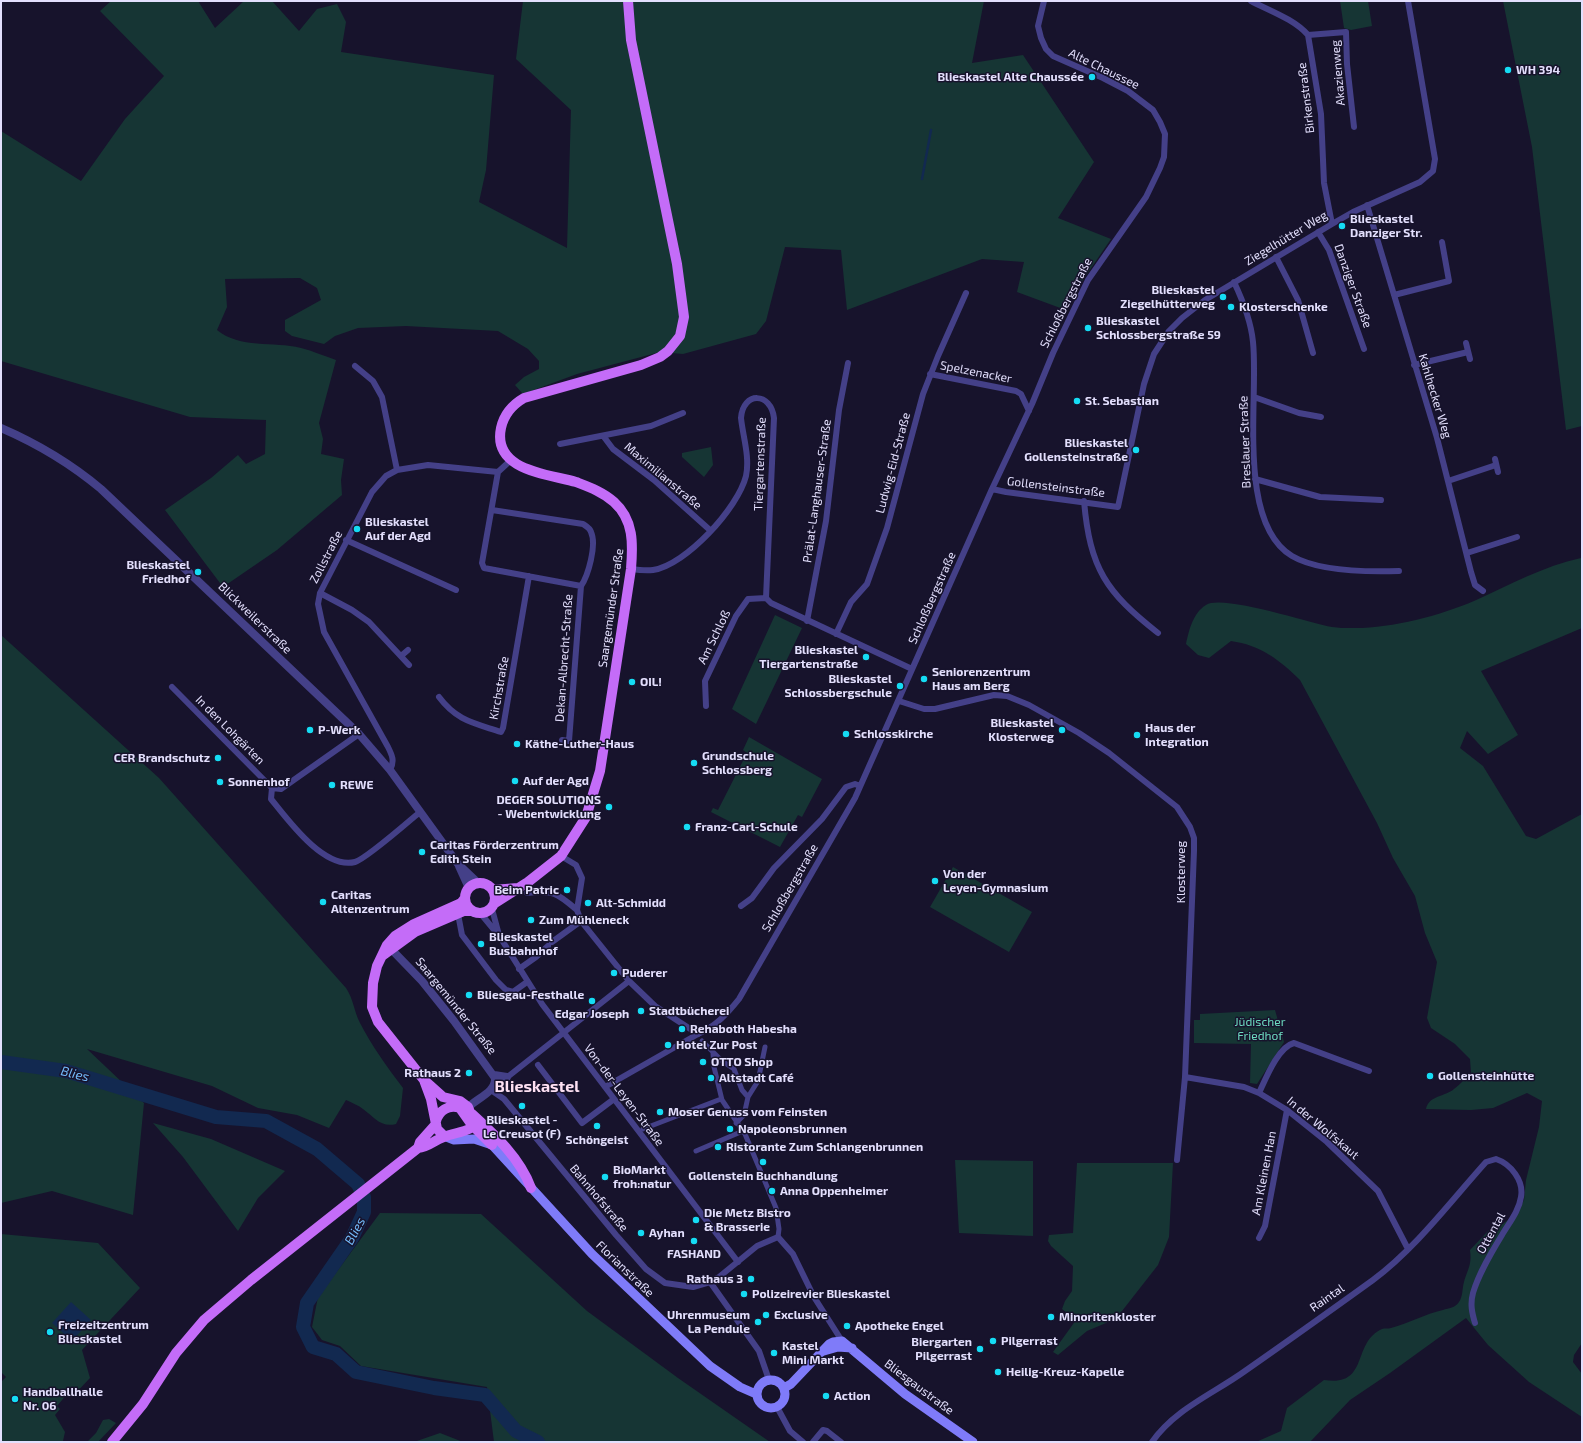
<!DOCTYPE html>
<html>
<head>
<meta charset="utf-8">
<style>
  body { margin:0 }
  #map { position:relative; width:1583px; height:1443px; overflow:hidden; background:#17132c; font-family:"Exo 2",sans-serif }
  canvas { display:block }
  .frame { position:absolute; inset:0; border:2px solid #e3dffd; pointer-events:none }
</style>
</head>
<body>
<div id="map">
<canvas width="1583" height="1443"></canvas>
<div class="frame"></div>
</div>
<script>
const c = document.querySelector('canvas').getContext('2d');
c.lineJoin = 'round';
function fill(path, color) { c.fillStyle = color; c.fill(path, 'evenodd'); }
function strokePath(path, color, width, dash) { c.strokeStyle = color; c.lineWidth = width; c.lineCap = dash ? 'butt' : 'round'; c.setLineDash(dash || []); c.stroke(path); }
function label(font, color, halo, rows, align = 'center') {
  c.font = font + ' "Exo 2",sans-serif'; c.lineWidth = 3; c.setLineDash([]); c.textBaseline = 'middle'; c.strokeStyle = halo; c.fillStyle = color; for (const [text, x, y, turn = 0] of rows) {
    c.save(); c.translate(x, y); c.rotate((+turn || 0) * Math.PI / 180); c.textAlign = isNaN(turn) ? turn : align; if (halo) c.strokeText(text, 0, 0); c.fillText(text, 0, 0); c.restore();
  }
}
fill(new Path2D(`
  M 111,1 L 198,1 L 215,28 L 244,1 L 272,1 L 299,31 L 317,9 L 337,4 L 346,22 L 341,52 L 494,75 L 486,170 L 479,202 L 567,248 L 571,110 L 516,59 L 523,1 L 984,1 L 972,63 L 1023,55 L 1094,162 L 1058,218 L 1111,239 L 1063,309 L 1017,292 L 1024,262 L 982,259 L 847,310 L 841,250 L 785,247 L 766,321 L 756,334 L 683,354 L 660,352 L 577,374 L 523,394 L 515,385 L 524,377 L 539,369 L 539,361 L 528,349 L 498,331 L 406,326 L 358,328 L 335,336 L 324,344 L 292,336 L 285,331 L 285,320 L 321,300 L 317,288 L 300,278 L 225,279 L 227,307 L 217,330 C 240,349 273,341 301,348 C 313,351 324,356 336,360 L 319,423 L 323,439 L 321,454 L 344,459 L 341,480 L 342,495 L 277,550 L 223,587 L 165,510 L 211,478 L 238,455 L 246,464 L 265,454 L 266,420 L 190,417 L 1,361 L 1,131 L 81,181 L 125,119 L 164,76 L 100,11 Z
  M 1340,1 L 1368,1 L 1372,26 L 1351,30 L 1344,28 Z
  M 1503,1 L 1582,1 L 1582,426 L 1566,430 L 1532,147 Z
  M 711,447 L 713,465 L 704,477 L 682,457 L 682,453 Z
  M 1581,558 L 1582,628 L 1481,671 L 1518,735 L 1488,754 L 1467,731 L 1460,748 L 1483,766 L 1526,836 L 1536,839 L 1582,814 L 1582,1343 L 1574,1355 L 1573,1362 L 1582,1374 L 1582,1417 L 1529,1382 L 1488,1345 L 1466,1318 L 1390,1373 L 1350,1400 L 1310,1442 L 1256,1442 L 1281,1431 L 1287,1408 L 1324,1380 C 1370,1387 1351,1343 1382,1329 C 1385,1328 1388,1329 1391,1328 C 1409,1323 1425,1314 1443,1310 C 1449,1308 1455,1308 1459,1302 C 1463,1296 1462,1289 1464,1282 C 1468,1268 1472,1265 1470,1250 L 1489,1230 L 1500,1226 L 1516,1214 L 1524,1200 L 1526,1180 L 1539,1127 L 1542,1101 L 1527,1093 L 1493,1108 L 1471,1110 L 1426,1109 C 1429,1095 1445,1097 1454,1089 C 1460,1085 1465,1078 1471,1073 L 1470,1059 L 1455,1044 L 1431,1028 L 1427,1018 L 1437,962 L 1425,933 L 1415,896 L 1393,858 L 1377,823 L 1300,680 C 1280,660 1260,645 1231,641 L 1209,658 L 1198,655 L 1186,644 C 1189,630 1193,613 1206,605 C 1222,594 1309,623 1332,627 C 1338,628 1345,628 1351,628 C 1389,629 1439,616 1474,601 C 1509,585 1544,566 1581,558 Z
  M 775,615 L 802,628 L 756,724 L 732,709 Z
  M 1,635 L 159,778 L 346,988 C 353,998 354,1011 360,1023 C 372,1046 387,1067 403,1088 L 400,1116 L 396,1124 C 381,1128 374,1117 363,1109 C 358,1105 352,1103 346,1100 L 329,1128 L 297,1115 L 258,1108 L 212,1086 L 87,1049 L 144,1103 L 133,1215 L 52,1191 L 1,1203 Z
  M 749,737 L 822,779 L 802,817 L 798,815 L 780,847 L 711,812 L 713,808 L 718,810 L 747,753 L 743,750 Z
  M 953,867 L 1032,912 L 1009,952 L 930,907 Z
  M 1275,1010 L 1284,1042 L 1257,1084 L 1250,1083 L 1251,1044 L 1194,1043 L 1194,1020 L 1200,1020 L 1200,1014 Z
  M 153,1123 L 211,1139 L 285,1171 L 258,1198 L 238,1231 L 183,1157 Z
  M 955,1160 L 1033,1161 L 1033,1236 L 959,1233 Z
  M 1077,1163 L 1173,1163 L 1169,1237 L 1158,1265 L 1122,1311 L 1106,1323 L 1087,1331 L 1058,1355 L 1053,1352 L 1076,1320 L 1062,1309 L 1065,1301 L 1072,1291 L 1073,1266 L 1051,1246 L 1048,1241 L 1049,1235 L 1073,1233 Z
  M 380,1213 L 481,1214 L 587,1311 L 678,1378 L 770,1442 L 494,1442 L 487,1387 L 361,1366 L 340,1346 L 322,1340 L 312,1327 L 318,1297 Z
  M 1,1234 L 98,1243 L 140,1288 L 82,1350 L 90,1378 L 72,1397 L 68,1393 L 57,1406 L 60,1409 L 55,1415 L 65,1432 L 63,1441 L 61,1442 L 1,1442 L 1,1382 L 6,1377 L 1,1372 Z
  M 109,1419 L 116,1423 L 98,1442 L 87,1442 L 96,1433 L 103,1420 Z
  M 440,1433 L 463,1442 L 414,1442 Z`), '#163534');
fill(new Path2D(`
  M 71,1302 L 91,1320 L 72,1341 L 52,1323 Z`), '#122950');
strokePath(new Path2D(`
  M 922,179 L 931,130`), '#122950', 2.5);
strokePath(new Path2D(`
  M 1,1062 L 66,1071 L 216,1117 L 266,1121 L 317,1149 L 358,1184 L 364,1197 L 364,1212 L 352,1238 L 307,1303 L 303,1327 L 313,1347 L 336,1354 L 356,1372 L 434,1388 L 485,1395 L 516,1431 L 538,1442`), '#122950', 14);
strokePath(new Path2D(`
  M 702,1041 L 722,1061 L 734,1069 L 742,1090 L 748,1097
  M 713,1053 L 714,1067 L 722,1100 L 745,1134 L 776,1208 L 779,1229 L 778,1237
  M 736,1123 L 744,1115 L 748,1097 L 758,1081 L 765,1047
  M 643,1129 L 721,1099
  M 696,1151 L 743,1131`), '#444088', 5);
strokePath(new Path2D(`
  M 1251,1 C 1270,11 1294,19 1308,35 L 1321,114 L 1324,183 L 1332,224
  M 1308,35 L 1346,32 L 1347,64 L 1354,127
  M 1367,205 L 1437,438 L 1471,572 L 1475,585 L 1483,591
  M 1318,232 L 1329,250 L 1364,349
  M 1276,257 L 1298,300 L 1313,353
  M 1234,282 C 1243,301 1251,321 1253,342 C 1259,398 1236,522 1292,556 C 1319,572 1368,572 1399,571
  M 1394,295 L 1449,281 L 1442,242
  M 1466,343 L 1470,359
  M 1414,365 L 1468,352
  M 355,366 L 373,381 L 382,397 L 397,470
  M 930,374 L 1016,391 L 1021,394 L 1029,411
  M 1254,397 L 1299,413 L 1321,417
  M 604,437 L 613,449 L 654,480 L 711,531
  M 560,444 L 651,426 L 683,413
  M 1495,459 L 1498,472
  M 498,472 L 482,563 L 484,568 L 581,586
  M 1255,479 L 1320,497 L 1381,500
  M 1448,481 L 1496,465
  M 992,489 L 1006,492 L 1118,507 L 1144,384 L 1154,354 L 1169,331 L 1182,318 L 1205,300 L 1332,224 L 1353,212 L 1420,182 L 1433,171 L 1435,159 L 1408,1
  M 1084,501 C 1090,569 1106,592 1158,633
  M 492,510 L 583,524 C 586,526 590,528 591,532 C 597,545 588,576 581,586 L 569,741 L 562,740
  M 346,540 L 456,590
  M 1467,553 L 1517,537
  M 631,569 C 638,570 646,571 653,570 C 686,565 738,508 746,476 C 750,457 743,437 741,418 C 743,391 771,392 774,418 L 766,598 L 771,603 L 912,669
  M 320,593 L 352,610 L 369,622 L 409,665
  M 807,621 L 826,521 L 839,410 L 848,363
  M 836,634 L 851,602 L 867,584 L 887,528 L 923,394 L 938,356 L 966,293
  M 401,656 L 408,650
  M 172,687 L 272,788 L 281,789 L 359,734
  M 439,697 C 457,721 474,723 501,732 L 503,728 L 529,576
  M 899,701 L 924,709 L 935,709 L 994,695 L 1007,696 L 1029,705 L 1079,733 L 1109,753 L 1177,807 L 1190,827 L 1194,838 L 1194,851 L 1185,1077 L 1177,1160
  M 706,706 L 705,681 L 736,616 L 748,599 L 766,598
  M 390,770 C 395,761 392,755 388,747 L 324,632 L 318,604 L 320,593 L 372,492 L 386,476 L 397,470 L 428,465 L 498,472 L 511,460
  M 272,788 L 271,799 C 288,820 324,870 355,862 C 366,859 408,822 420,812
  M 561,856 L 576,865 L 582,878 L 577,910 L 581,921 L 629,981 L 655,1006 L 698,1034
  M 527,893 C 554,890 557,893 577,910
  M 741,906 L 752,898 L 774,868 L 822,819 L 846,787 L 855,784 L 860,786
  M 492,909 L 499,935
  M 458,914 L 462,935 L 496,980 L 506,990 L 513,992 L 527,982
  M 481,914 L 500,937 L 542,1004 L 738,1262
  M 552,942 L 581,921
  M 519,969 L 536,957 L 548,946
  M 629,981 L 491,1090 L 504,1099 L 616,1235 L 646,1269 L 665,1283 L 693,1287 L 710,1282 L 719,1277 L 757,1246 L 778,1237 L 793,1254 L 814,1297 L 842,1341
  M 538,1065 L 582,1123 L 614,1099
  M 1185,1077 L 1244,1087 L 1259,1093 L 1287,1110 L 1327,1142 L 1378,1191 L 1408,1249
  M 605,1087 L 698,1034 C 716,1026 727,1014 739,999 L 855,798 L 992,489 L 1032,404 L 1053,353 L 1088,280 L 1146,197 L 1160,168 L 1164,157 L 1165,134 L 1160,122 L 1153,110 L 1128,91 L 1103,78 L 1053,56 L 1046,49 L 1041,38 L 1038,26 L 1044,1
  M 1259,1093 C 1266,1078 1278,1047 1294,1043 L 1369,1071
  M 1259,1238 L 1265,1226 L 1287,1110
  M 710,1282 L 759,1351 L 769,1380
  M 777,1407 L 790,1431 L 803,1442
  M 813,1442 L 823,1430 L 827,1431 L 841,1442
  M 1152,1442 C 1175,1409 1213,1394 1245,1371 C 1288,1341 1330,1311 1373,1280 C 1416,1248 1450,1202 1486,1162 L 1496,1159 C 1511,1164 1524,1181 1521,1197 C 1519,1211 1509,1223 1502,1235 C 1491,1253 1479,1273 1473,1293 C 1470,1304 1472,1313 1475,1323`), '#444088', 6);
strokePath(new Path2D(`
  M 1,428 C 38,444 70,463 101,489 L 359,734 L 390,770 L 458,864 L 478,883
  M 459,866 L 469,888
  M 392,950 L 422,981 L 454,1021 L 495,1078 C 496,1094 473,1099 465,1111
  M 494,1075 L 507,1077`), '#444088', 8);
strokePath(new Path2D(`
  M 444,1136 L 454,1140 L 474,1139 L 492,1145 L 592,1254 L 710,1366 L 740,1387 L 756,1394
  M 824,1351 L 838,1347 L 852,1348
  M757 1394a14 14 0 1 1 28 0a14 14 0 1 1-28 0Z
  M 784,1388 L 791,1384 L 829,1344 L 833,1342 L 842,1341 L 905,1394 L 973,1442`), '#7f7bf9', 9);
strokePath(new Path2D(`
  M465 898a15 15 0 1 1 30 0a15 15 0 1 1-30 0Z
  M 493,890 L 518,888
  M 495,903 L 528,882 L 561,856 L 586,817 L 600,771 L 631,569 C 633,544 634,520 614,502 C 603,492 589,487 576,482 C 549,474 492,471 501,428 C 504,414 512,405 524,398 L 641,365 L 660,357 L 668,351 L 680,336 L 684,317 L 677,264 L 631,40 L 628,1
  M 382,956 L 415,932 L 464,911 L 472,911
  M 424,1080 L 431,1099 L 437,1129 L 444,1136
  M 472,1114 C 495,1135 520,1158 531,1188
  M 436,1121 C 439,1111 448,1104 460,1108 L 472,1125 L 492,1145
  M 418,1148 L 420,1142 L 436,1124
  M 112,1442 L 143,1404 L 176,1353 L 204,1320 L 251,1280 L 418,1148 C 429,1147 434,1140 444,1137 C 453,1133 462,1133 471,1128 L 473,1120 L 468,1107 L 460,1101 L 443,1097 L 424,1080 L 378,1022 L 372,1007 L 373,983 L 377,966 L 387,945 L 395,936 L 414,924 L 461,903 L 465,898`), '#c46cf8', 10);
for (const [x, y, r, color] of [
  [1508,70,4,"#15dcf4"],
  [1092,77,4,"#15dcf4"],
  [1342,226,4,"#15dcf4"],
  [1223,297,4,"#15dcf4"],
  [1231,307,4,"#15dcf4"],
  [1088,328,4,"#15dcf4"],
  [1077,401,4,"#15dcf4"],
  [1136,450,4,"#15dcf4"],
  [357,529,4,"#15dcf4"],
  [198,572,4,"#15dcf4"],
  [866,657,4,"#15dcf4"],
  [924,679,4,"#15dcf4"],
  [632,682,4,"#15dcf4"],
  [900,686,4,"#15dcf4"],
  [310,730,4,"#15dcf4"],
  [1062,730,4,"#15dcf4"],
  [846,734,4,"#15dcf4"],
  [1137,735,4,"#15dcf4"],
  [517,744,4,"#15dcf4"],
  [218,758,4,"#15dcf4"],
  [694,763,4,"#15dcf4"],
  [515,781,4,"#15dcf4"],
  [220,782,4,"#15dcf4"],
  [332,785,4,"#15dcf4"],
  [609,807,4,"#15dcf4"],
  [687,827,4,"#15dcf4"],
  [422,852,4,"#15dcf4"],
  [935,881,4,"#15dcf4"],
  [567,890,4,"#15dcf4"],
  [323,902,4,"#15dcf4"],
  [588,903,4,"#15dcf4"],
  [531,920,4,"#15dcf4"],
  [481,944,4,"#15dcf4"],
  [614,973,4,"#15dcf4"],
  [469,995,4,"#15dcf4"],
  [592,1001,4,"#15dcf4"],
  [641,1011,4,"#15dcf4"],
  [682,1029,4,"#15dcf4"],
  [668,1045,4,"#15dcf4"],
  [703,1062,4,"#15dcf4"],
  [469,1073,4,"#15dcf4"],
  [1430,1076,4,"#15dcf4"],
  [711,1078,4,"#15dcf4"],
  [522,1106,4,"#15dcf4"],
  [660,1112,4,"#15dcf4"],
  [597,1126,4,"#15dcf4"],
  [730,1129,4,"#15dcf4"],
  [718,1147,4,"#15dcf4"],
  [763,1162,4,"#15dcf4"],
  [605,1177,4,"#15dcf4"],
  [772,1191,4,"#15dcf4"],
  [696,1220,4,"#15dcf4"],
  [641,1233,4,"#15dcf4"],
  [694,1241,4,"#15dcf4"],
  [751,1279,4,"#15dcf4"],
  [744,1294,4,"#15dcf4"],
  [766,1315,4,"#15dcf4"],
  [1051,1317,4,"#15dcf4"],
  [758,1322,4,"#15dcf4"],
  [847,1326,4,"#15dcf4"],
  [50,1332,4,"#15dcf4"],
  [993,1341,4,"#15dcf4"],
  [980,1349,4,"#15dcf4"],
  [774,1353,4,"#15dcf4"],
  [998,1372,4,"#15dcf4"],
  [826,1396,4,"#15dcf4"],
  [15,1399,4,"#15dcf4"]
]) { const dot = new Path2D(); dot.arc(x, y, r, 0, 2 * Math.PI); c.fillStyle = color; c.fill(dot); strokePath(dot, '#17132c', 1.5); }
label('12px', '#e3dffd', '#17132c', [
  ["Alte Chaussee",1104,69,26],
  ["Akazienweg",1338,73,-95],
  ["Birkenstraße",1306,98,-97],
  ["Ziegelhütter Weg",1286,238,-31],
  ["Danziger Straße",1353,286,70],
  ["Schloßbergstraße",1066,303,-63],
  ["Spelzenacker",976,372,11],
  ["Kahlhecker Weg",1435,396,73],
  ["Breslauer Straße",1245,442,-92],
  ["Ludwig-Eid-Straße",893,463,-75],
  ["Tiergartenstraße",760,464,-88],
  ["Maximilianstraße",663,476,40],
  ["Gollensteinstraße",1056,487,7],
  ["Prälat-Langhauser-Straße",817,491,-82],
  ["Zollstraße",326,557,-63],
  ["Schloßbergstraße",932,598,-66],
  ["Saargemünder Straße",611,608,-82],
  ["Blickweilerstraße",255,618,44],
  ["Am Schloß",714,637,-64],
  ["Dekan-Albrecht-Straße",564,658,-86],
  ["Kirchstraße",499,688,-80],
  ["In den Lohgärten",230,730,45],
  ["Klosterweg",1181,872,-90],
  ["Schloßbergstraße",790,888,-60],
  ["Saargemünder Straße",456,1006,51],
  ["Von-der-Leyen-Straße",624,1095,53],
  ["In der Wolfskaut",1323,1128,40],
  ["Am Kleinen Han",1264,1173,-79],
  ["Bahnhofstraße",599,1198,50],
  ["Ottental",1491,1233,-61],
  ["Florianstraße",625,1269,44],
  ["Raintal",1327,1298,-35],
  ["Bliesgaustraße",919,1387,37]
]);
label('bold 12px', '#e3dffd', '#17132c', [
  ["WH 394",1516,70],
  ["Blieskastel Alte Chaussée",1084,77,"right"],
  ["Blieskastel",1350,219],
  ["Danziger Str.",1350,233],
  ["Blieskastel",1215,290,"right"],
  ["Ziegelhütterweg",1215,304,"right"],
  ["Klosterschenke",1239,307],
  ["Blieskastel",1096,321],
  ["Schlossbergstraße 59",1096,335],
  ["St. Sebastian",1085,401],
  ["Blieskastel",1128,443,"right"],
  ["Gollensteinstraße",1128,457,"right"],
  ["Blieskastel",365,522],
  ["Auf der Agd",365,536],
  ["Blieskastel",190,565,"right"],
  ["Friedhof",190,579,"right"],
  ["Blieskastel",858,650,"right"],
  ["Tiergartenstraße",858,664,"right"],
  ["Seniorenzentrum",932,672],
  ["Haus am Berg",932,686],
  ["Blieskastel",892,679,"right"],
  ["Schlossbergschule",892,693,"right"],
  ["OIL!",640,682],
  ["Blieskastel",1054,723,"right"],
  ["Klosterweg",1054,737,"right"],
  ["Haus der",1145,728],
  ["Integration",1145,742],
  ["P-Werk",318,730],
  ["Schlosskirche",854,734],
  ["Käthe-Luther-Haus",525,744],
  ["Grundschule",702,756],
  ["Schlossberg",702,770],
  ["CER Brandschutz",210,758,"right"],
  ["Auf der Agd",523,781],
  ["Sonnenhof",228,782],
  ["REWE",340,785],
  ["DEGER SOLUTIONS",601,800,"right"],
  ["- Webentwicklung",601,814,"right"],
  ["Franz-Carl-Schule",695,827],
  ["Caritas Förderzentrum",430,845],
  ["Edith Stein",430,859],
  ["Von der",943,874],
  ["Leyen-Gymnasium",943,888],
  ["Beim Patric",559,890,"right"],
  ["Caritas",331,895],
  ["Altenzentrum",331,909],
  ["Alt-Schmidd",596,903],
  ["Zum Mühleneck",539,920],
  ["Blieskastel",489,937],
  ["Busbahnhof",489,951],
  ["Puderer",622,973],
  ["Bliesgau-Festhalle",477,995],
  ["Stadtbücherei",649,1011],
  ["Edgar Joseph",592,1014,"center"],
  ["Rehaboth Habesha",690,1029],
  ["Hotel Zur Post",676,1045],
  ["OTTO Shop",711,1062],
  ["Rathaus 2",461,1073,"right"],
  ["Gollensteinhütte",1438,1076],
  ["Altstadt Café",719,1078],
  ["Moser Genuss vom Feinsten",668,1112],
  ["Blieskastel -",522,1120,"center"],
  ["Le Creusot (F)",522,1134,"center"],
  ["Napoleonsbrunnen",738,1129],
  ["Schöngeist",597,1140,"center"],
  ["Ristorante Zum Schlangenbrunnen",726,1147],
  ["BioMarkt",613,1170],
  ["froh:natur",613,1184],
  ["Gollenstein Buchhandlung",763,1176,"center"],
  ["Anna Oppenheimer",780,1191],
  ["Die Metz Bistro",704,1213],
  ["& Brasserie",704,1227],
  ["Ayhan",649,1233],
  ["FASHAND",694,1254,"center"],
  ["Rathaus 3",743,1279,"right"],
  ["Polizeirevier Blieskastel",752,1294],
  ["Uhrenmuseum",750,1315,"right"],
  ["La Pendule",750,1329,"right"],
  ["Exclusive",774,1315],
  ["Minoritenkloster",1059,1317],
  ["Freizeitzentrum",58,1325],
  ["Blieskastel",58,1339],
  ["Apotheke Engel",855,1326],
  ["Pilgerrast",1001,1341],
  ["Biergarten",972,1342,"right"],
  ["Pilgerrast",972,1356,"right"],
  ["Kastel",782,1346],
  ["Mini Markt",782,1360],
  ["Heilig-Kreuz-Kapelle",1006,1372],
  ["Handballhalle",23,1392],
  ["Nr. 06",23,1406],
  ["Action",834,1396]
], 'left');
label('12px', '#6ddcc1', '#17132c', [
  ["Jüdischer",1260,1022],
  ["Friedhof",1260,1036]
]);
label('italic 13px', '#72b9f8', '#17132c', [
  ["Blies",75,1074,14],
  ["Blies",355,1231,-62]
]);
label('bold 16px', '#fee1f3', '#17132c', [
  ["Blieskastel",537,1087]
]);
</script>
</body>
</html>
